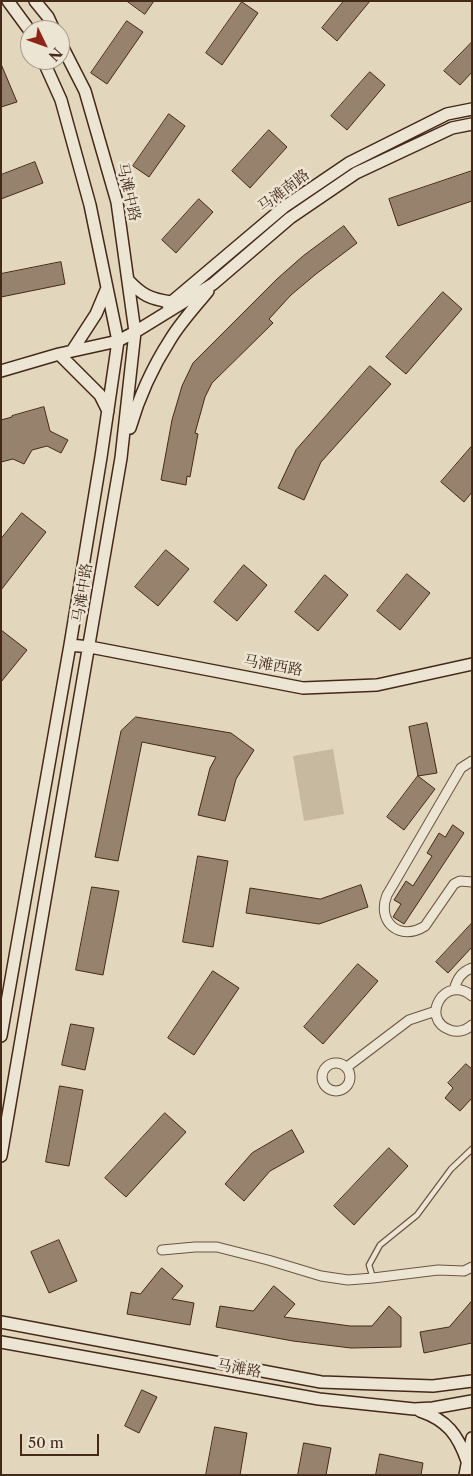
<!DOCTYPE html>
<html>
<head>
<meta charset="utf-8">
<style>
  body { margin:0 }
  #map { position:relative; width:473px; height:1476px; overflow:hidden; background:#e2d7bc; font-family:"Libre Caslon Text",serif }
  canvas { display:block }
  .frame { position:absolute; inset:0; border:2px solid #462818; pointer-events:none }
  .north { position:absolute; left:20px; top:20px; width:50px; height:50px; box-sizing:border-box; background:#ece5d3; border:1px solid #a98; border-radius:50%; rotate:132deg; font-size:14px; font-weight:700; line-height:20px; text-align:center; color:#462818 }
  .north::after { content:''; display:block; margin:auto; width:18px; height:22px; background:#8f2418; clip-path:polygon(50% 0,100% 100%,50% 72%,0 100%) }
  .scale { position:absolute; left:20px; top:1434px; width:79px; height:22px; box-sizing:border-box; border:2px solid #462818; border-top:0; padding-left:6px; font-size:15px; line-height:18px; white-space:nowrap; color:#462818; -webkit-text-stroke:4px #ece5d3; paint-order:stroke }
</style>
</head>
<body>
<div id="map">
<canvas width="473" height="1476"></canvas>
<div class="frame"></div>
<div class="north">N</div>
<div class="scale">50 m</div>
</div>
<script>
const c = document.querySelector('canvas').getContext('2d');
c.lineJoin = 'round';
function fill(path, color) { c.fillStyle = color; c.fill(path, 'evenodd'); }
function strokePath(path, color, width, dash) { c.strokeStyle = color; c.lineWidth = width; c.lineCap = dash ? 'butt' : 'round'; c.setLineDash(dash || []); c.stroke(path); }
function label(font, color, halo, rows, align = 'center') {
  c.font = font + ' "Libre Caslon Text","Noto Serif SC",serif'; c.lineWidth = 5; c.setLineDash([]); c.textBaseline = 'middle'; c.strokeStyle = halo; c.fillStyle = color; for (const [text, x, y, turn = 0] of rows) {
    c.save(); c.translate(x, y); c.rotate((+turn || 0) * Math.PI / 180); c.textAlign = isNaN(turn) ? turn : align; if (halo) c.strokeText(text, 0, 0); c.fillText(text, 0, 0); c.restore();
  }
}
fill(new Path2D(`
  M 333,749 L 344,814 L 304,821 L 293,756 Z`), '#c7b9a0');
const building = new Path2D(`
  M 127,1 L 154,1 L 145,14 Z
  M 344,1 L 370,1 L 337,41 L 322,28 Z
  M 242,2 L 258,13 L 222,65 L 206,53 Z
  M 127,21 L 143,32 L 107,84 L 91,73 Z
  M 472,42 L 472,72 L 460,85 L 444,71 Z
  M 1,64 L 17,102 L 1,107 Z
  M 370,72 L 385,85 L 347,130 L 331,116 Z
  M 169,114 L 185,126 L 149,177 L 133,166 Z
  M 269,130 L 287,147 L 250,188 L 232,171 Z
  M 35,162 L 43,183 L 1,199 L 1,175 Z
  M 472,171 L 472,201 L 398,226 L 389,199 Z
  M 199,199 L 213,212 L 176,253 L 162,240 Z
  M 344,226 L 357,243 L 316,274 L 291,295 L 269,319 L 273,323 L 212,383 L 205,397 L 195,433 L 198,434 L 190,477 L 187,476 L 186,485 L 161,480 L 172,420 L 182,386 L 193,363 L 277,279 L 303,256 Z
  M 61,262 L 65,284 L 1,297 L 1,274 Z
  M 443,292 L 462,309 L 406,374 L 386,357 Z
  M 370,366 L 391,384 L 321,462 L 304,500 L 278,488 L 296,450 Z
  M 44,407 L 50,431 L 68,440 L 61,453 L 47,446 L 32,450 L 24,464 L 13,459 L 1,462 L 1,420 L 12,417 L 12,416 Z
  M 472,446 L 472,492 L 464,502 L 441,482 Z
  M 22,513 L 46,532 L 1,590 L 1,539 Z
  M 166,550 L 189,569 L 158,606 L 135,587 Z
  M 244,565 L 267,585 L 237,621 L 214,602 Z
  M 407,574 L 430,593 L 400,630 L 377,611 Z
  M 325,575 L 348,595 L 318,631 L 295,612 Z
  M 1,630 L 27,650 L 1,682 Z
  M 136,717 L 231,733 L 254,750 L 236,779 L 225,821 L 198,815 L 210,768 L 216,757 L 142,742 L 118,861 L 95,857 L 121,731 Z
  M 427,723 L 437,773 L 418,776 L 409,727 Z
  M 418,776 L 435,789 L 404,830 L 387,817 Z
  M 453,825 L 464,833 L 404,924 L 393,917 L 401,904 L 394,900 L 406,881 L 413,886 L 432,856 L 427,853 L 439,833 L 445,837 Z
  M 198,856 L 228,861 L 213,947 L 183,942 Z
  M 361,885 L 368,907 L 319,924 L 246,913 L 250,888 L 320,899 Z
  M 92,887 L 119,891 L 103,975 L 76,970 Z
  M 472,923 L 472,947 L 448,973 L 436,962 Z
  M 358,964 L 378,981 L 323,1044 L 304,1027 Z
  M 213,971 L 239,988 L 194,1055 L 168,1038 Z
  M 71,1024 L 94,1028 L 85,1070 L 62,1065 Z
  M 466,1064 L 472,1069 L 472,1098 L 460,1111 L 445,1098 L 453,1088 L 448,1083 Z
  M 60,1086 L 83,1090 L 69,1166 L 46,1162 Z
  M 165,1113 L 186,1132 L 126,1197 L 105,1178 Z
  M 292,1130 L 304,1152 L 270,1171 L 244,1201 L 225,1184 L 252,1153 Z
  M 389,1148 L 408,1166 L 354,1225 L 334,1206 Z
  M 59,1240 L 77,1281 L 49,1293 L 31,1252 Z
  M 162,1268 L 183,1286 L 172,1299 L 194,1303 L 190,1325 L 127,1314 L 131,1292 L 140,1294 Z
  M 274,1286 L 295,1304 L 284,1317 L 350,1326 L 372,1326 L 389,1306 L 401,1317 L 401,1347 L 351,1348 L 293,1341 L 216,1327 L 220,1306 L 253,1311 Z
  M 472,1301 L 472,1343 L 424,1353 L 420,1332 L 449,1327 Z
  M 142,1390 L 157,1397 L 139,1433 L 125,1426 Z
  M 215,1427 L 247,1433 L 240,1475 L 206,1475 Z
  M 304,1443 L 331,1448 L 326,1475 L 298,1475 Z
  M 380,1454 L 423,1463 L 421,1475 L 376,1475 Z`);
fill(building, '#97836d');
strokePath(building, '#462818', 1);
const lane = new Path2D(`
  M 373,1278 L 369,1265 L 380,1245 L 417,1215 L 451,1169 L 472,1149`);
const street = new Path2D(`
  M 472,761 L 461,768 L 387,895 C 376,922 400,942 425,926 L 454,884 L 460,881 L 472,882
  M 454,990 C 457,979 461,972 472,968
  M 472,996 C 445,973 419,1019 450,1030 C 458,1033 466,1030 472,1025
  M322 1077a14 14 0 1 1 28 0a14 14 0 1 1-28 0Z
  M 347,1067 L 409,1020 L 436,1011
  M 162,1250 L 195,1247 L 217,1247 L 268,1260 L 321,1276 L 348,1280 L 373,1278 L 438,1270 L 464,1271 L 472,1267`);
const secondary = new Path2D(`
  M 8,1 L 30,31
  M 35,1 L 48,17 L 54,30
  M 128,280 C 142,295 150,299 171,302
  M 168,305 L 284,207 L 349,163 L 447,114 L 472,109
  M 72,351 L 96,314 L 107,288
  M 59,354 L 100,395 L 108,411
  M 1,371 L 59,354 L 118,341 L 135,332 L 213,284 L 290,218 L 356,173 L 452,128 L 472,124
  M 130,428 C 139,397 152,368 170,340 C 180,323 195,307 208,291
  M 70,645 L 90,647 L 303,688 L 377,685 L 472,664
  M 1,1036 L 70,645 L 101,457 L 118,341 L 90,205 L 61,100 L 43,60
  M 1,1156 L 121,458 L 135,332 L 117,202 L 85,91 L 60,42
  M 1,1322 L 321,1382 L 433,1386 L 472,1381
  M 1,1342 L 319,1399 L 414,1409 L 433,1408 L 472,1401
  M 420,1411 C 447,1420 458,1435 467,1461
  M 465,1475 L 472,1438`);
strokePath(lane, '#6d5441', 7);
strokePath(street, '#6d5441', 11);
strokePath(secondary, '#462818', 14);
strokePath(lane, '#ece5d3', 4.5);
strokePath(street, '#ece5d3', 9);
strokePath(secondary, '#ece5d3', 11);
label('15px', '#462818', '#ece5d3', [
  ["马滩南路",284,191,-37],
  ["马滩中路",128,192,77],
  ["马滩中路",83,593,-81],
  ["马滩西路",273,666,10],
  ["马滩路",239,1369,10]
]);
</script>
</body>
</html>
